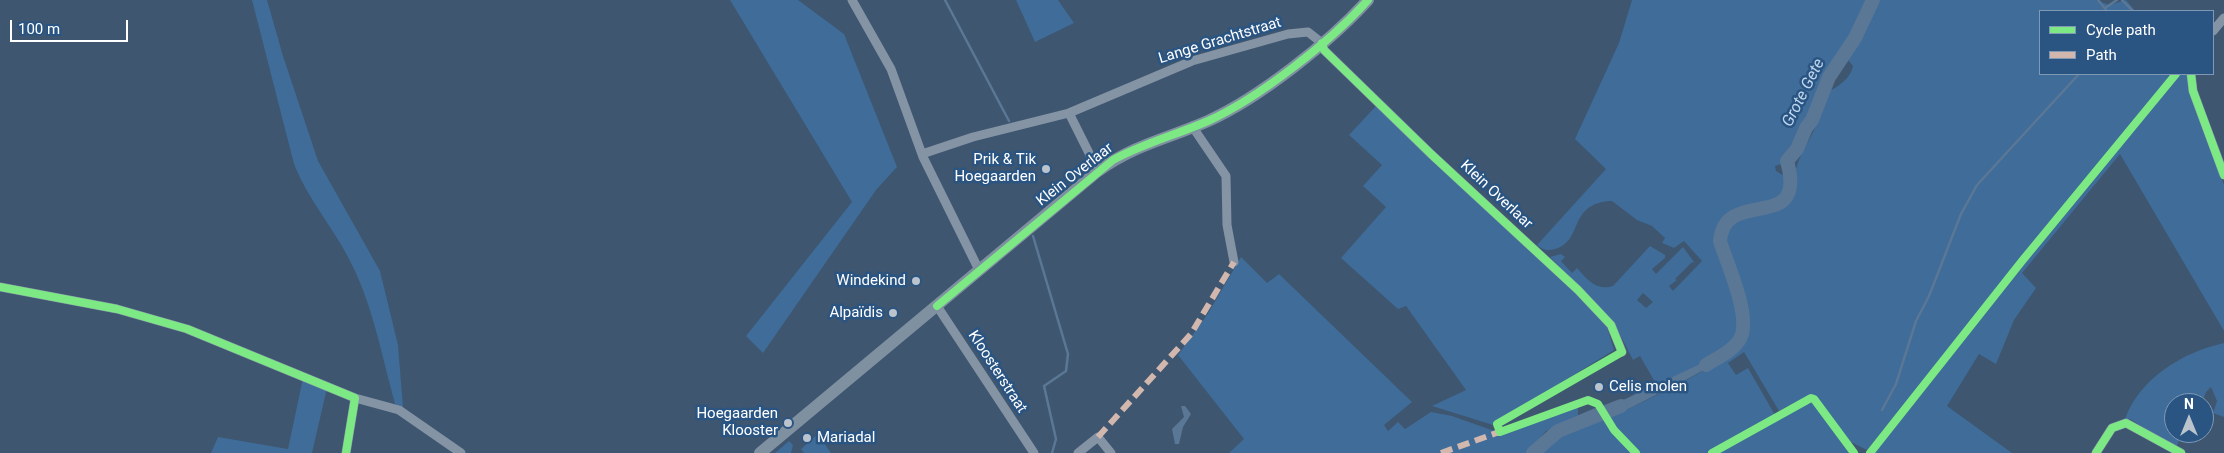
<!DOCTYPE html>
<html>
<head>
<meta charset="utf-8">
<style>
  body { margin:0 }
  #map { position:relative; width:2224px; height:453px; overflow:hidden; background:#3e566f; font-family:Roboto,sans-serif }
  canvas { display:block }
  .legend { position:absolute; left:2039px; top:10px; width:175px; height:65px; box-sizing:border-box; background:#2a5583; border:1px solid #7f99b5; margin:0; padding:6px 9px; list-style:none; font-size:15px; color:#fff }
  .legend li { display:flex; align-items:center; gap:10px; height:25px }
  .legend b { width:25px; border:1px solid #7f99b5 }
  .north { position:absolute; left:2164px; top:393px; width:50px; height:50px; box-sizing:border-box; background:#2a5583; border:1px solid #7f99b5; border-radius:50%; rotate:0deg; font-size:14px; font-weight:700; line-height:20px; text-align:center; color:#fff }
  .north::after { content:''; display:block; margin:auto; width:18px; height:22px; background:#bbc4cd; clip-path:polygon(50% 0,100% 100%,50% 72%,0 100%) }
  .scale { position:absolute; left:10px; top:20px; width:118px; height:22px; box-sizing:border-box; border:2px solid #fff; border-top:0; padding-left:6px; font-size:15px; line-height:18px; white-space:nowrap; color:#fff; -webkit-text-stroke:4px #2a5583; paint-order:stroke }
</style>
</head>
<body>
<div id="map">
<canvas width="2224" height="453"></canvas>
<ul class="legend">
<li><b style="height:6px;background:#7ce984"></b>Cycle path</li>
<li><b style="height:6px;background:#d1b7ad"></b>Path</li>
</ul>
<div class="north">N</div>
<div class="scale">100 m</div>
</div>
<script>
const c = document.querySelector('canvas').getContext('2d');
c.lineJoin = 'round';
function fill(path, color) { c.fillStyle = color; c.fill(path, 'evenodd'); }
function strokePath(path, color, width, dash) { c.strokeStyle = color; c.lineWidth = width; c.lineCap = dash ? 'butt' : 'round'; c.setLineDash(dash || []); c.stroke(path); }
function label(font, color, halo, rows, align = 'center') {
  c.font = font + ' Roboto,sans-serif'; c.lineWidth = 5; c.setLineDash([]); c.textBaseline = 'middle'; c.strokeStyle = halo; c.fillStyle = color; for (const [text, x, y, turn = 0] of rows) {
    c.save(); c.translate(x, y); c.rotate((+turn || 0) * Math.PI / 180); c.textAlign = isNaN(turn) ? turn : align; if (halo) c.strokeText(text, 0, 0); c.fillText(text, 0, 0); c.restore();
  }
}
fill(new Path2D(`
  M 252,0 L 267,0 L 283,56 L 318,161 L 380,271 L 398,345 L 403,407 L 395,404 C 383,360 374,312 355,271 C 338,233 309,202 294,164 Z
  M 730,0 L 798,0 L 844,34 L 897,167 L 876,190 L 763,353 L 746,336 L 852,202 Z
  M 1016,0 L 1058,0 L 1074,23 L 1035,42 Z
  M 1632,0 L 1868,0 L 1850,41 L 1822,80 L 1810,117 L 1803,127 L 1796,144 L 1781,164 L 1775,166 L 1776,171 L 1786,177 L 1783,194 L 1777,202 C 1762,206 1746,205 1732,212 C 1689,232 1755,304 1736,339 C 1722,362 1651,386 1626,399 L 1655,382 L 1640,356 L 1633,360 L 1614,323 L 1550,257 L 1561,254 L 1565,257 L 1561,261 L 1572,273 L 1577,268 C 1588,280 1596,291 1613,286 L 1650,246 L 1665,255 L 1665,258 L 1652,269 L 1656,274 L 1683,247 L 1694,262 L 1691,263 L 1675,279 L 1677,280 L 1669,286 L 1673,291 L 1702,261 L 1684,241 L 1674,248 L 1662,243 L 1665,238 L 1652,226 L 1637,220 L 1612,201 C 1603,201 1594,203 1586,210 C 1573,222 1576,243 1555,249 C 1548,251 1542,250 1537,245 L 1606,169 L 1575,139 L 1619,43 ZM 1643,293 L 1653,302 L 1646,308 L 1637,300 Z
  M 1878,0 L 2096,0 L 2109,5 L 2126,0 L 2135,11 L 2040,11 L 2040,74 L 2175,74 L 2122,135 L 2008,276 L 2012,279 L 2178,74 L 2187,74 L 2189,89 L 2224,185 L 2224,331 L 2120,154 L 2022,273 L 2036,288 L 2014,320 L 1996,364 L 1979,354 L 1947,406 L 2012,453 L 1872,453 L 1919,397 L 1913,394 L 1867,450 L 1851,442 L 1812,394 L 1779,411 L 1744,352 L 1728,363 L 1736,375 L 1748,368 L 1775,415 L 1708,453 L 1640,453 L 1617,430 L 1606,414 L 1615,411 L 1620,413 C 1661,393 1704,374 1740,346 L 1747,315 L 1722,238 C 1729,202 1765,222 1782,208 C 1794,199 1793,182 1796,169 C 1800,153 1811,139 1817,123 C 1821,114 1823,103 1826,93 C 1837,87 1850,80 1853,66 L 1848,60 Z
  M 1376,106 L 1587,304 L 1607,327 L 1614,350 L 1493,425 L 1432,406 L 1466,390 L 1406,306 L 1398,309 L 1341,258 L 1386,207 L 1363,186 L 1382,165 L 1349,135 Z
  M 1241,257 L 1267,283 L 1279,274 L 1412,402 L 1384,425 L 1388,431 L 1398,422 L 1405,429 L 1431,412 L 1452,416 L 1500,433 L 1578,404 L 1578,416 L 1546,431 L 1526,453 L 1229,453 L 1244,439 L 1178,355 L 1207,315 Z
  M 2224,343 L 2224,417 L 2213,413 L 2217,401 L 2211,387 L 2206,392 L 2202,403 L 2174,403 L 2174,433 L 2182,433 L 2176,448 L 2130,419 L 2125,419 C 2140,378 2183,352 2224,343 Z
  M 303,378 L 327,388 L 312,453 L 211,453 L 218,437 L 288,449 Z
  M 1812,401 L 1850,453 L 1716,453 L 1809,402 Z
  M 1604,416 L 1611,429 L 1634,453 L 1537,453 L 1565,432 Z
  M 818,434 L 831,453 L 804,453 L 801,449 Z
  M 789,441 L 793,445 L 791,453 L 775,453 Z`), '#3f6c99');
fill(new Path2D(`
  M 1718,354 L 1724,359 L 1682,382 L 1620,413 L 1615,411 L 1606,414 L 1604,409 L 1698,365 Z
  M 1181,406 L 1185,406 L 1191,414 L 1183,427 L 1179,444 L 1175,444 L 1172,429 L 1184,417 Z
  M 1595,408 L 1601,410 L 1604,416 L 1600,419 L 1565,432 L 1563,422 Z`), '#5a7795');
strokePath(new Path2D(`
  M 945,0 L 1009,121
  M 2098,0 L 2107,11
  M 2122,0 L 2133,11
  M 2105,8 L 2117,0
  M 1033,236 L 1068,354 L 1066,371 L 1044,386 L 1056,439 L 1052,453
  M 1882,410 L 1896,384 L 1916,321 L 1929,296 L 1961,214 L 1977,185 L 2079,74`), '#5a7795', 2.5);
strokePath(new Path2D(`
  M 1706,365 C 1717,358 1733,351 1740,339 C 1752,317 1727,264 1720,241 C 1725,185 1808,236 1787,161 L 1797,149 L 1806,128 L 1812,120 L 1829,77 L 1855,38 L 1873,0
  M 1533,453 L 1558,431 L 1621,406`), '#5a7795', 14);
strokePath(new Path2D(`
  M 852,0 L 891,69 L 923,157 L 979,270
  M 2213,31 L 2224,18
  M 2191,74 L 2193,91 L 2224,175
  M 1069,113 L 1192,61 L 1288,34 L 1308,32 L 1322,43 L 1324,50 L 1431,154 L 1578,290 L 1611,325 L 1622,352
  M 1192,126 L 1226,176 L 1227,225 L 1234,262
  M 922,154 L 973,137 L 1069,113 L 1098,171
  M 0,287 L 117,309 L 187,329 L 355,398 L 399,410 L 461,453
  M 937,306 L 1034,453
  M 346,453 L 355,398
  M 1078,453 L 1098,437 L 1111,453
  M 2096,453 L 2112,428 L 2126,423 L 2181,453`), '#8494a5', 9);
strokePath(new Path2D(`
  M 760,453 L 1098,171 C 1136,144 1167,139 1208,121 C 1259,98 1330,42 1368,0`), '#7f90a1', 12);
strokePath(new Path2D(`
  M 1098,437 L 1191,334 L 1234,262
  M 1441,453 L 1502,431`), '#d1b7ad', 6, [12, 6]);
strokePath(new Path2D(`
  M 1322,43 L 1324,50 L 1431,154 L 1578,290 L 1611,325 L 1622,352 L 1497,424 L 1500,432 L 1588,400 L 1598,404 L 1614,430 L 1636,453
  M 2191,74 L 2193,91 L 2224,175
  M 0,287 L 117,309 L 187,329 L 355,398 L 346,453
  M 937,306 L 1113,160 C 1144,143 1176,135 1208,121 C 1259,98 1330,42 1368,0
  M 1712,453 L 1811,398 L 1814,399 L 1854,453
  M 1870,453 L 2022,261 L 2176,74
  M 2096,453 L 2112,428 L 2126,423 L 2181,453`), '#7ce984', 8);
for (const [x, y, r, color] of [
  [1046,169,5,"#bbc4cd"],
  [916,281,5,"#bbc4cd"],
  [893,313,5,"#bbc4cd"],
  [1599,387,5,"#bbc4cd"],
  [788,423,5,"#bbc4cd"],
  [807,438,5,"#bbc4cd"]
]) { const dot = new Path2D(); dot.arc(x, y, r, 0, 2 * Math.PI); c.fillStyle = color; c.fill(dot); strokePath(dot, '#2a5583', 2); }
label('15px', '#fff', '#2a5583', [
  ["Lange Grachtstraat",1220,41,-17],
  ["Klein Overlaar",1075,175,-38],
  ["Klein Overlaar",1496,195,43],
  ["Kloosterstraat",997,372,57]
]);
label('15px', '#fff', '#2a5583', [
  ["Prik & Tik",1036,160],
  ["Hoegaarden",1036,177],
  ["Windekind",906,281],
  ["Alpaïdis",883,313],
  ["Celis molen",1609,387,"left"],
  ["Hoegaarden",778,414],
  ["Klooster",778,431],
  ["Mariadal",817,438,"left"]
], 'right');
label('italic 16px', '#bfd7ee', '#2a5583', [
  ["Grote Gete",1804,93,-63]
]);
</script>
</body>
</html>
